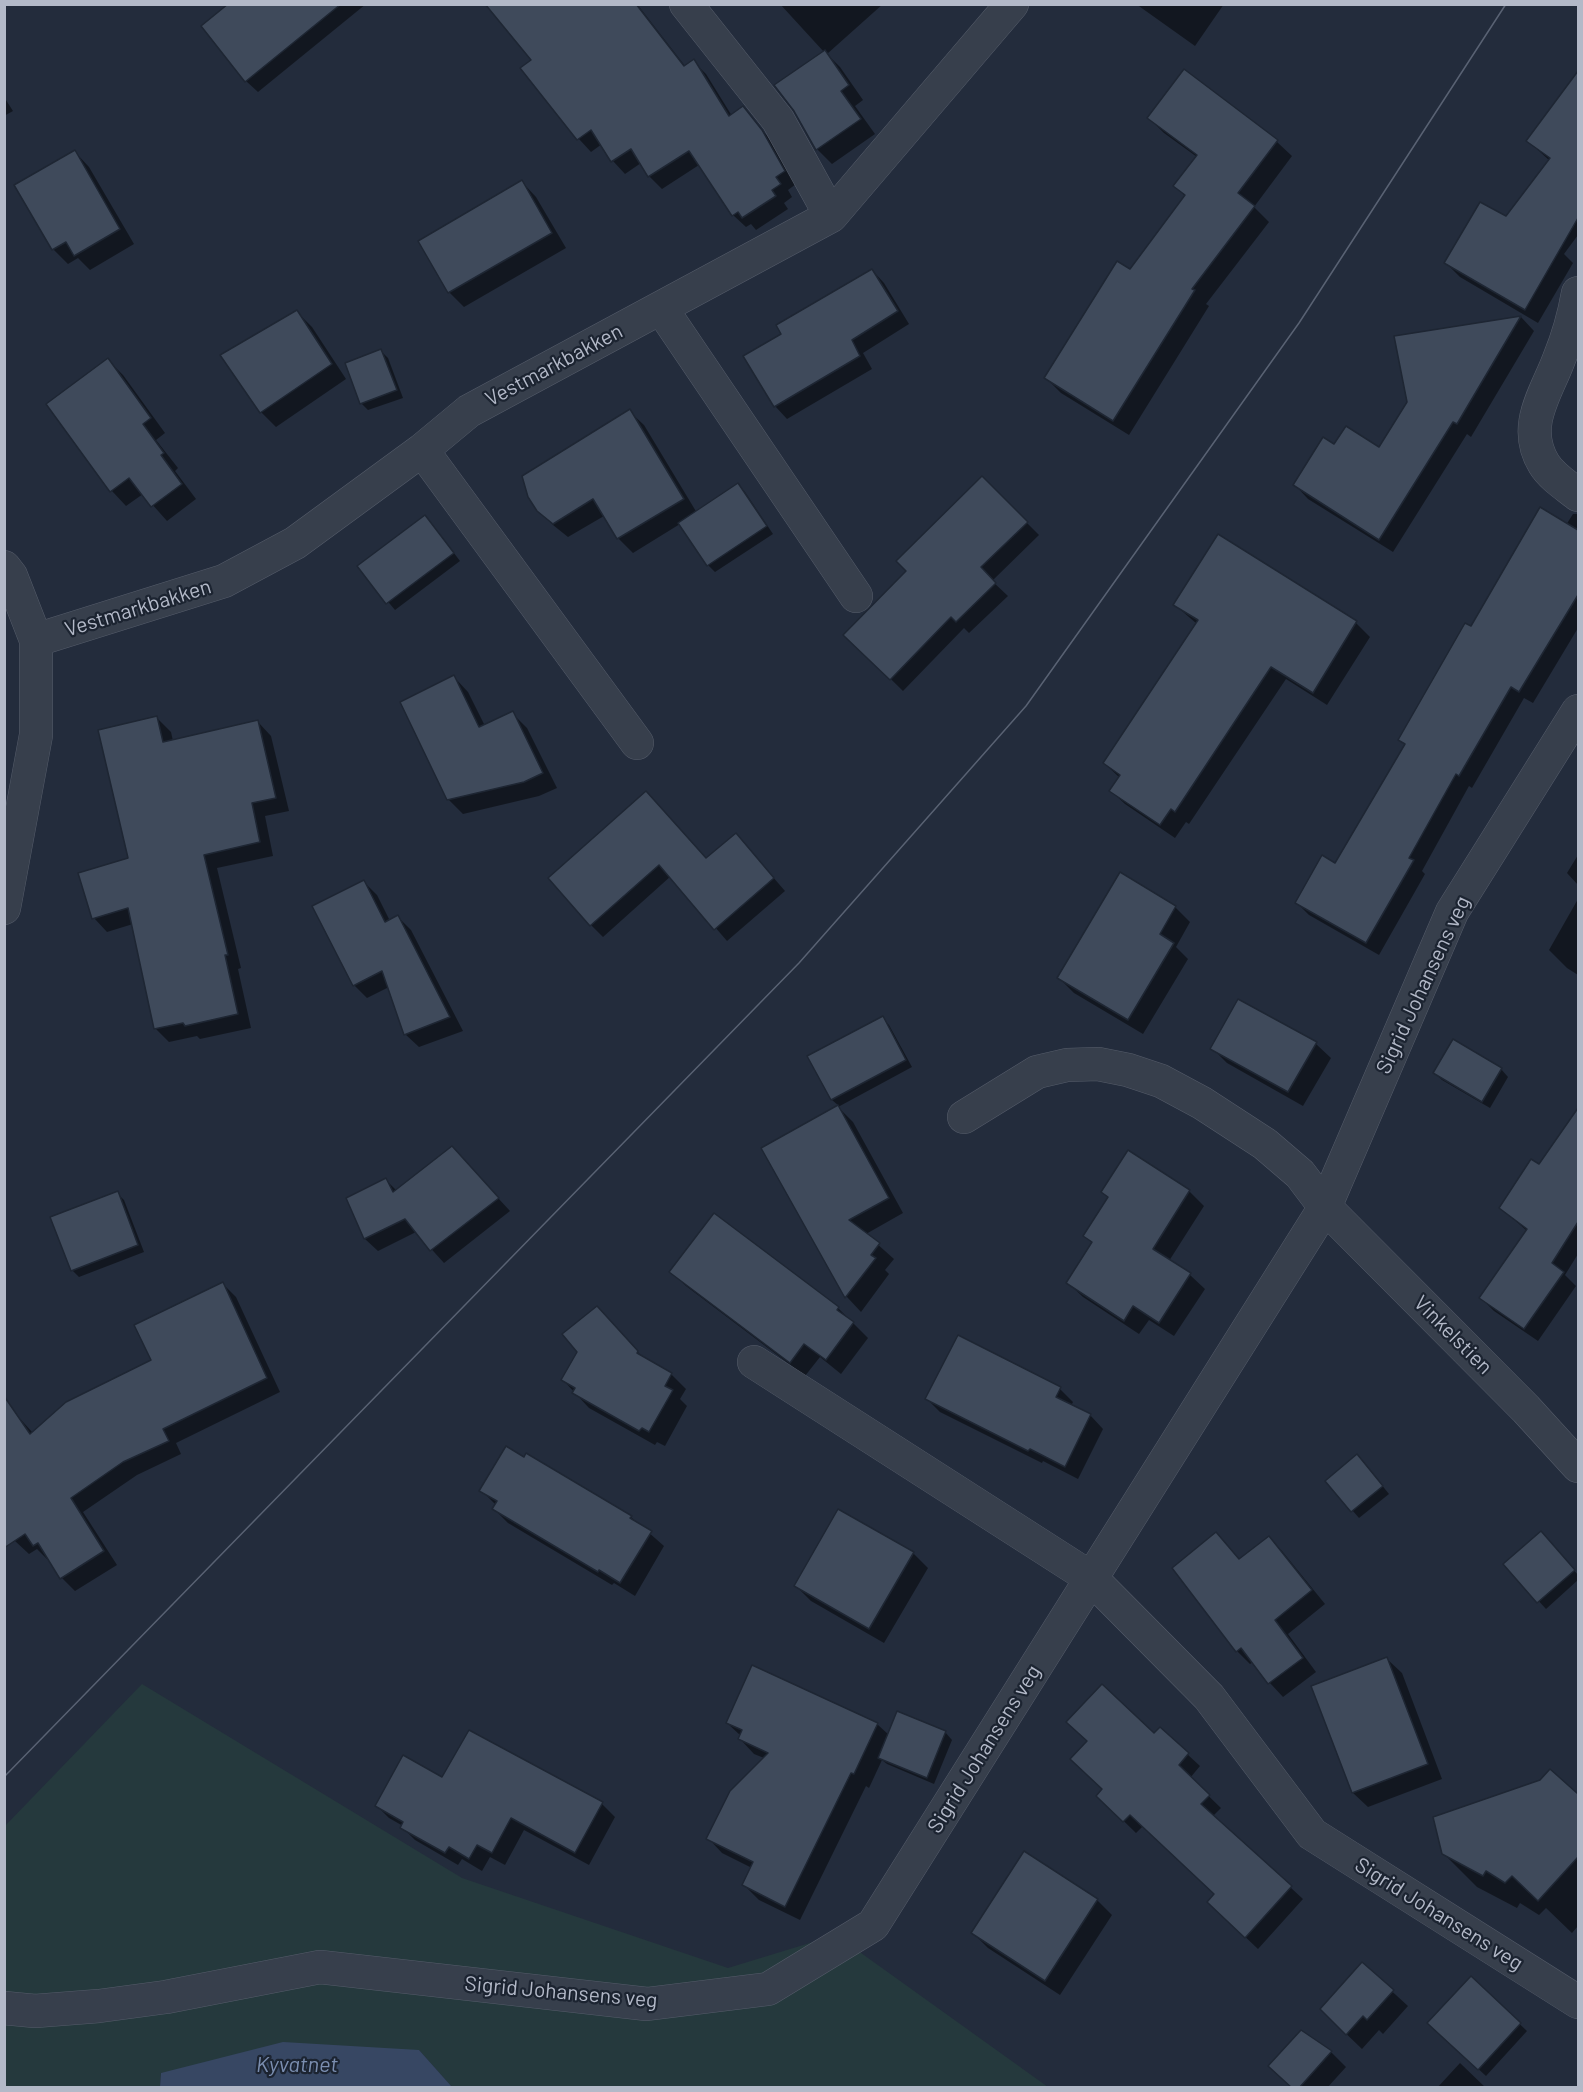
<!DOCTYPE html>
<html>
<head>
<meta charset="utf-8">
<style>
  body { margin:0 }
  #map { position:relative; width:1583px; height:2092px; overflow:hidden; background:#232c3c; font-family:Barlow,sans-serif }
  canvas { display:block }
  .frame { position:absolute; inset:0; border:6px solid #b3b9c8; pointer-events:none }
</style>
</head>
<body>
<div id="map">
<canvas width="1583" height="2092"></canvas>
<div class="frame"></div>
</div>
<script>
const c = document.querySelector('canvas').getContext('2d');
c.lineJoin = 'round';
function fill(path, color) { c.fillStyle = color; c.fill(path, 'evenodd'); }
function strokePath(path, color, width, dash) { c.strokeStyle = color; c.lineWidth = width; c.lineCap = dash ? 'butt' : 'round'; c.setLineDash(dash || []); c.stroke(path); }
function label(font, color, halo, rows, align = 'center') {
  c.font = font + ' Barlow,sans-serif'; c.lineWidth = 4.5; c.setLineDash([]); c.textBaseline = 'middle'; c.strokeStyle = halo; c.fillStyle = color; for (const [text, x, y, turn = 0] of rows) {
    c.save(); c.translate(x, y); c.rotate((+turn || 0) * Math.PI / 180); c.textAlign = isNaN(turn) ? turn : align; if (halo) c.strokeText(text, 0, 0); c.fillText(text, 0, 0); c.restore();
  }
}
fill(new Path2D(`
  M 142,1684 L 462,1878 L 728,1968 L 836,1935 L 1048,2087 L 452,2087 L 419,2050 L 161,2073 L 160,2087 L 5,2087 L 4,1827 Z`), '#25393d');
fill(new Path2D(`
  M 283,2042 L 419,2050 L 452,2087 L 160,2087 L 161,2073 Z`), '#374763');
fill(new Path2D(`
  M 230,4 L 366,4 L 258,92 L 246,81 Z
  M 487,4 L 637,4 L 685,66 L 693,61 L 706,74 L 732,116 L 743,108 L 775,145 L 796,184 L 788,190 L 792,197 L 784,203 L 788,209 L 756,230 L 751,224 L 746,227 L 733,215 L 699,165 L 662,189 L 649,176 L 641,163 L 625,174 L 613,161 L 602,144 L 591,152 L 579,139 L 522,68 L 533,60 Z
  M 780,4 L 883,4 L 827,54 L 840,67 L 863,100 L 855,106 L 875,134 L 832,164 L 817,149 L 824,52 Z
  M 1136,4 L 1224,4 L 1195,46 Z
  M 1185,71 L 1277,142 L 1292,156 L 1254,207 L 1269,222 L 1206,304 L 1209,306 L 1129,435 L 1061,393 L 1046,378 L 1131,271 L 1186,197 L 1175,186 L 1197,157 L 1164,133 L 1149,118 Z
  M 1578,74 L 1578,235 L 1564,254 L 1573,263 L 1538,323 L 1460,277 L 1446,263 L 1506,218 L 1550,161 L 1528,141 Z
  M 4,97 L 13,111 L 4,116 Z
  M 75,152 L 89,167 L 134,244 L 90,270 L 78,258 L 68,264 L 53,249 Z
  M 522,182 L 536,197 L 566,248 L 464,307 L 449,292 Z
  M 872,270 L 884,283 L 909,324 L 863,353 L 872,369 L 787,419 L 775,406 L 783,335 Z
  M 297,312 L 312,327 L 346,379 L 276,427 L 261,412 L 222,356 Z
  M 1521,317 L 1534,331 L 1471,437 L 1467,434 L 1393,552 L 1308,499 L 1295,485 L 1334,446 L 1380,449 L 1408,403 L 1396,337 Z
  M 381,351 L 388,358 L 403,398 L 368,410 L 361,403 Z
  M 108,360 L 123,375 L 165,433 L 156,440 L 178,468 L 175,471 L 196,499 L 167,521 L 143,494 L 126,506 L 112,491 L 48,405 Z
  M 629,411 L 644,425 L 697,513 L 738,485 L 745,492 L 773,534 L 715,572 L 708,565 L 680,524 L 633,553 L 618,538 L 604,516 L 568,537 L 553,525 L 538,510 Z
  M 982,478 L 1039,535 L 992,581 L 1008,596 L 969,633 L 964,628 L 903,691 L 846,635 L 908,571 Z
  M 1573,514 L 1578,514 L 1578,628 L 1533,703 L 1524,698 L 1472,788 L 1469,786 L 1422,871 L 1425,874 L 1379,955 L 1309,915 L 1296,902 L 1336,865 L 1406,745 L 1400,740 L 1471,628 L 1566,525 Z
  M 432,524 L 460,561 L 395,610 L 359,567 Z
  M 1219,536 L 1356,623 L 1370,637 L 1327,705 L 1286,679 L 1189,824 L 1186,822 L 1175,838 L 1125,804 L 1111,791 L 1120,778 L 1104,763 L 1197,624 L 1175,605 Z
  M 454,677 L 468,692 L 485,726 L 512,713 L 527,728 L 557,788 L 539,796 L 463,814 L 448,799 Z
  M 157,718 L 171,732 L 173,741 L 258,722 L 271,736 L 289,811 L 265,816 L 273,856 L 217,868 L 241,968 L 238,969 L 251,1028 L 200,1039 L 197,1036 L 169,1042 L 156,1029 L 133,924 L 107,932 L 94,918 L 130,859 Z
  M 646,793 L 707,859 L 747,847 L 785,891 L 727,941 L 671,876 L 603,937 L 591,925 Z
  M 1578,855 L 1578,885 L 1567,873 Z
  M 364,882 L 377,895 L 390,921 L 398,917 L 411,930 L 463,1031 L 419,1047 L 405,1034 L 389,987 L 367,998 L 354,985 Z
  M 1578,899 L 1578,975 L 1567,968 L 1549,950 Z
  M 1175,907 L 1190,922 L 1176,947 L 1188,959 L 1143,1034 L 1074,993 L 1059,978 Z
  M 882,1018 L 889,1025 L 912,1067 L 838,1107 L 853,1122 L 903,1213 L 866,1234 L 894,1259 L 885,1270 L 889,1274 L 861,1312 L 847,1297 L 763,1148 L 839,1106 L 832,1100 L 809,1057 Z
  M 1316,1044 L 1331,1058 L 1303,1106 L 1227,1063 L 1212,1048 Z
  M 1501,1069 L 1508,1077 L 1490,1108 L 1442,1080 L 1435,1073 Z
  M 1578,1111 L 1578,1254 L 1565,1275 L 1576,1286 L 1538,1341 L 1494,1311 L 1481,1298 L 1527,1231 L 1501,1208 L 1539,1167 Z
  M 1128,1152 L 1189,1191 L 1204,1206 L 1169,1261 L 1190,1275 L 1205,1289 L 1174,1336 L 1149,1320 L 1139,1334 L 1083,1297 L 1068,1283 L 1093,1244 L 1085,1236 L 1109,1198 L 1103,1192 Z
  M 464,1161 L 510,1211 L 444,1263 L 416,1232 L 378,1251 L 365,1239 L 348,1199 L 386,1180 L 397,1191 Z
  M 117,1193 L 124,1200 L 144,1252 L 79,1277 L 72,1270 Z
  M 671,1272 L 838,1308 L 868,1338 L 841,1374 L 820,1357 L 805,1376 L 686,1286 Z
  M 223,1284 L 236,1297 L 280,1392 L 176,1443 L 181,1454 L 137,1475 L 83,1512 L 117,1565 L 75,1591 L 62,1578 L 49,1558 L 47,1559 L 37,1549 L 29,1554 L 15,1541 L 4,1526 L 13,1411 L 33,1433 L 153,1360 Z
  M 612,1323 L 645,1360 L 671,1374 L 686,1389 L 680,1399 L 687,1406 L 665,1446 L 657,1442 L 655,1445 L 589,1408 L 563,1380 Z
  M 1060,1389 L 1073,1402 L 1071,1406 L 1090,1415 L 1103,1429 L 1078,1479 L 1043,1461 L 1042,1463 L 940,1412 L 927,1399 Z
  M 1364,1463 L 1389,1494 L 1359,1518 L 1327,1481 Z
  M 481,1490 L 631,1517 L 664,1546 L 635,1596 L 614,1583 L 612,1585 L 508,1523 L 494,1509 L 496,1505 Z
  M 1216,1534 L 1240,1560 L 1269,1538 L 1282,1551 L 1325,1604 L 1288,1634 L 1316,1672 L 1283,1697 L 1270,1683 L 1253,1662 L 1250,1664 L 1237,1651 Z
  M 1548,1540 L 1578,1575 L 1578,1580 L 1546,1609 L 1505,1564 Z
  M 913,1553 L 928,1568 L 884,1643 L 811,1601 L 796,1586 Z
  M 1387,1659 L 1402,1673 L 1442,1779 L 1368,1807 L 1353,1793 Z
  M 727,1723 L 877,1724 L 889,1735 L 945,1732 L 952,1740 L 934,1784 L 887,1764 L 882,1760 L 869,1788 L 866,1786 L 800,1920 L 759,1900 L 744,1885 L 752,1868 L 722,1853 L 708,1838 L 764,1758 L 754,1754 L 740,1739 L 741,1736 Z
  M 1160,1729 L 1200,1766 L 1190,1778 L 1221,1808 L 1213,1816 L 1303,1899 L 1258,1949 L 1221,1914 L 1216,1894 L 1143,1826 L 1136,1833 L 1098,1796 Z
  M 470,1732 L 602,1804 L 615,1817 L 589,1865 L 524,1830 L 505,1865 L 490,1857 L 482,1871 L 462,1859 L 458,1865 L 415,1840 L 402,1827 L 403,1826 L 389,1818 L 376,1805 L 442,1780 Z
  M 1550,1771 L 1578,1796 L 1578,1926 L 1572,1933 L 1546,1908 L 1539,1915 L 1520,1903 L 1517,1908 L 1477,1887 L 1443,1853 L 1541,1782 Z
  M 1025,1853 L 1097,1900 L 1112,1915 L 1060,1995 L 988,1948 L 973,1933 Z
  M 1362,1964 L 1408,2006 L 1383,2034 L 1379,2030 L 1362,2049 L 1336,2024 Z
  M 1471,1978 L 1527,2031 L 1486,2076 L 1436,2030 Z
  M 1301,2032 L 1331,2052 L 1346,2067 L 1327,2088 L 1292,2088 Z
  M 1460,2063 L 1486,2088 L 1437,2088 Z`), '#0007');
const building = new Path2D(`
  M 228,4 L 341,4 L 245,82 L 201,26 Z
  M 485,4 L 636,4 L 684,66 L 694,59 L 729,116 L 743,106 L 762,130 L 785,171 L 776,177 L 781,184 L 772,190 L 776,196 L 742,218 L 738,212 L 732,216 L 689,151 L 648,177 L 631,149 L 611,162 L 591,130 L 577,140 L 520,68 L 531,60 Z
  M 825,50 L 849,85 L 841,91 L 861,119 L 816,150 L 794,111 L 774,85 Z
  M 1184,69 L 1278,140 L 1238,193 L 1255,206 L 1192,289 L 1195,290 L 1113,421 L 1044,378 L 1117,261 L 1130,269 L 1185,195 L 1173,186 L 1197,155 L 1147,118 Z
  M 1578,71 L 1578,218 L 1525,310 L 1444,263 L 1480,202 L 1506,216 L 1550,158 L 1526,141 Z
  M 75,150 L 120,229 L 74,256 L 66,242 L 52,250 L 14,185 Z
  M 522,180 L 552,233 L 448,293 L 418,241 Z
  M 872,269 L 898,311 L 852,340 L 860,356 L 774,407 L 743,356 L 781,334 L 776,325 Z
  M 297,310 L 332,364 L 260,413 L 220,355 Z
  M 1521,316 L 1457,424 L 1453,422 L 1379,540 L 1293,485 L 1323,437 L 1334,444 L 1346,426 L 1379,447 L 1407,402 L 1394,336 Z
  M 381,349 L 397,390 L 360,404 L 345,363 Z
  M 108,358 L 151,418 L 143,424 L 164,453 L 161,455 L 182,484 L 151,507 L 129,478 L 110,492 L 46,404 Z
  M 630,409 L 684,499 L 617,539 L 593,499 L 553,524 L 537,511 L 528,497 L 522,476 Z
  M 982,476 L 1028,522 L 981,567 L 996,583 L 956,622 L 951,617 L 890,680 L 843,635 L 906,571 L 896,561 Z
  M 738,483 L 767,526 L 707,566 L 678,523 Z
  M 1540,507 L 1578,530 L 1578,595 L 1519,692 L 1511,687 L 1459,776 L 1456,774 L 1409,858 L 1414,860 L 1366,943 L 1295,903 L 1322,855 L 1335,863 L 1405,744 L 1398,740 L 1465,623 L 1471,626 Z
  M 425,515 L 454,553 L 386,604 L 357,566 Z
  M 1218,534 L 1357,621 L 1313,693 L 1271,667 L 1175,812 L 1171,809 L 1160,825 L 1109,791 L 1120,775 L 1103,763 L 1198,620 L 1173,605 Z
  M 454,675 L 479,727 L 513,711 L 543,773 L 524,782 L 447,800 L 400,702 Z
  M 157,716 L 163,742 L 258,720 L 276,798 L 252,803 L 260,842 L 204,855 L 228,955 L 225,955 L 238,1014 L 185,1026 L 183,1023 L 154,1029 L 128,908 L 92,919 L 78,873 L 128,858 L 98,730 Z
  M 646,791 L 706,858 L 736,833 L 774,878 L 714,930 L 659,865 L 590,926 L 548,878 Z
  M 1120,872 L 1176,906 L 1160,934 L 1174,943 L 1128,1020 L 1057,978 Z
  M 364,880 L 385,922 L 398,915 L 450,1017 L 404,1035 L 382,971 L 353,986 L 312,906 Z
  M 1238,999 L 1317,1042 L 1288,1092 L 1210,1049 Z
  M 883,1016 L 906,1060 L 831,1100 L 807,1056 Z
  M 1453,1039 L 1502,1068 L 1482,1102 L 1433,1073 Z
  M 838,1105 L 889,1198 L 849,1220 L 880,1243 L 871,1255 L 876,1258 L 845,1298 L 761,1148 Z
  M 1578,1108 L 1578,1222 L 1552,1263 L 1564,1272 L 1524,1329 L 1479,1298 L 1527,1229 L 1499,1208 L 1531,1159 L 1539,1164 Z
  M 452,1146 L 499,1198 L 430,1251 L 405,1219 L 364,1239 L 346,1198 L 386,1178 L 393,1192 Z
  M 1128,1150 L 1190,1190 L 1153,1249 L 1191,1273 L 1159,1323 L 1133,1306 L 1124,1321 L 1066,1283 L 1092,1242 L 1083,1236 L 1108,1197 L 1101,1192 Z
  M 118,1191 L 138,1245 L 71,1271 L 50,1217 Z
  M 714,1213 L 839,1307 L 837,1310 L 854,1322 L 826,1360 L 804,1344 L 790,1363 L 669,1272 Z
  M 223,1282 L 267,1378 L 163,1429 L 169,1441 L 123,1462 L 71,1498 L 104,1551 L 60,1579 L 38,1543 L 33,1546 L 25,1534 L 4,1548 L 4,1396 L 30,1434 L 66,1402 L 151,1360 L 134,1325 Z
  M 597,1306 L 638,1351 L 637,1353 L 672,1373 L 665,1386 L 673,1390 L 649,1432 L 642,1428 L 639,1431 L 572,1393 L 575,1388 L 561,1380 L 577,1352 L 562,1334 Z
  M 958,1335 L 1061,1387 L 1056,1397 L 1091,1414 L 1065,1467 L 1030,1449 L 1028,1451 L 925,1399 Z
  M 506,1446 L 524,1457 L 526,1453 L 632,1516 L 630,1518 L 652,1531 L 620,1583 L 599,1570 L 598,1572 L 492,1509 L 497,1501 L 479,1491 Z
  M 1357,1454 L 1383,1486 L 1351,1512 L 1325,1481 Z
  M 838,1509 L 914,1552 L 869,1629 L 794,1586 Z
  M 1541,1531 L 1575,1570 L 1537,1603 L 1503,1564 Z
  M 1216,1532 L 1239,1559 L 1269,1536 L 1312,1590 L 1275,1620 L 1303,1658 L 1268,1684 L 1241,1648 L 1236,1652 L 1172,1568 Z
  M 1387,1657 L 1428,1764 L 1352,1793 L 1311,1686 Z
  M 752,1665 L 878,1723 L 854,1774 L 851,1773 L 785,1907 L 742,1885 L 753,1862 L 706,1839 L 730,1791 L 768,1753 L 738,1739 L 742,1730 L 726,1723 Z
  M 1102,1684 L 1154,1733 L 1160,1727 L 1189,1753 L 1179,1765 L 1210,1795 L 1201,1804 L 1292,1886 L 1245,1938 L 1207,1902 L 1214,1894 L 1130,1815 L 1123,1822 L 1096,1796 L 1102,1789 L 1070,1759 L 1087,1741 L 1066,1722 Z
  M 897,1711 L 946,1731 L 927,1778 L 878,1758 Z
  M 469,1730 L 603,1802 L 575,1853 L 511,1818 L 492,1853 L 477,1845 L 469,1859 L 449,1847 L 445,1853 L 400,1828 L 403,1822 L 375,1806 L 403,1755 L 442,1777 Z
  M 1550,1769 L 1578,1794 L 1578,1857 L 1538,1901 L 1512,1876 L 1505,1883 L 1486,1871 L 1483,1876 L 1442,1854 L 1433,1817 L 1540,1780 Z
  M 1024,1851 L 1098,1899 L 1045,1981 L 971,1933 Z
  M 1362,1962 L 1394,1990 L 1367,2020 L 1363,2016 L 1346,2035 L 1320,2009 Z
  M 1471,1976 L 1521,2023 L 1478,2070 L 1427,2023 Z
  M 1301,2030 L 1332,2051 L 1299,2088 L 1292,2088 L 1268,2066 Z`);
fill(building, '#3f4a5b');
strokePath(building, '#1e2633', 1.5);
const minor = new Path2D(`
  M 686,4 L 778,120 L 831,216
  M 1578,293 C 1574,316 1568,337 1559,359 C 1546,394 1521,426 1544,464 C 1552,477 1567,486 1578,495
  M 661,308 L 856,596
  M 422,450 L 637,743
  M 4,567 L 11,576 L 36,640 L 36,735 L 4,908
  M 36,640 L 224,581 L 295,543 L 422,450 L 469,411 L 831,216 L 1012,4
  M 964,1117 L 1037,1072 L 1067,1065 L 1098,1064 L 1128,1070 L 1161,1081 L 1202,1103 L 1265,1144 L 1300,1174 L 1325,1207 L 1526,1409 L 1578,1466
  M 754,1362 L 1091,1578 L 1209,1697 L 1312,1834 L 1578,2002
  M 4,2008 L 35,2011 L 99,2006 L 166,1997 L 320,1967 L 647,2004 L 768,1989 L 873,1925 L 1325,1207 L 1452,912 L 1578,711`);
strokePath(minor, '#555c6a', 34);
strokePath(minor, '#373f4c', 33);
strokePath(new Path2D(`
  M 4,1777 L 799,963 L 1026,706 L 1299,323 L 1506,4`), '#596273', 1.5);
label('21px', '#b3b9c8', '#1c2431', [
  ["Vestmarkbakken",554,365,-28],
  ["Vestmarkbakken",138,608,-17],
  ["Sigrid Johansens veg",1423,985,-65],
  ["Vinkelstien",1453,1335,45],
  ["Sigrid Johansens veg",984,1749,-58],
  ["Sigrid Johansens veg",1439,1914,32],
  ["Sigrid Johansens veg",561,1992,5]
]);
label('italic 22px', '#7b8eb0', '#1c2431', [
  ["Kyvatnet",297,2065]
]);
</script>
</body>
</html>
